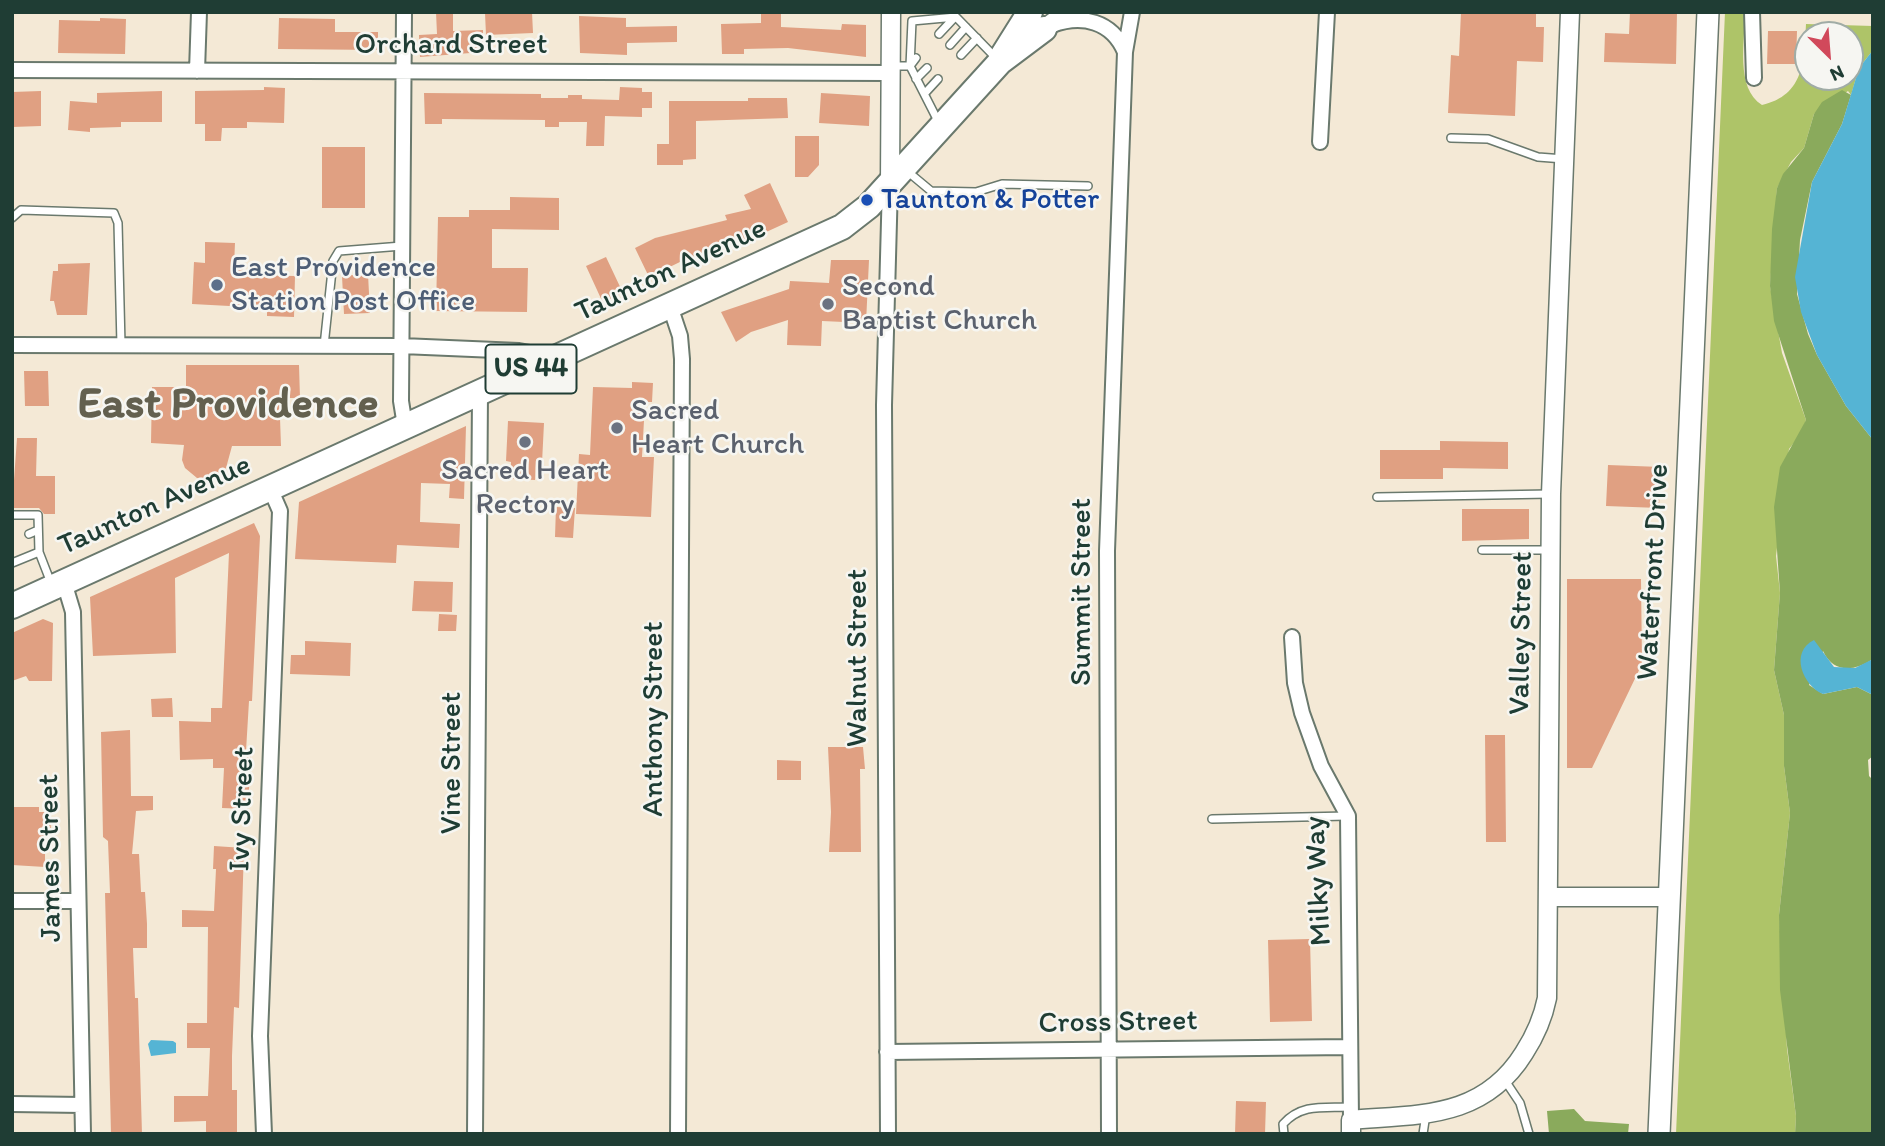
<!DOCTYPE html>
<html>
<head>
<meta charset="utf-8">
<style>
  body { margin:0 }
  #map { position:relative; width:1885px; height:1146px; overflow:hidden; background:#f4e9d6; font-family:Itim,sans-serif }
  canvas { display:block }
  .frame { position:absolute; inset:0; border:14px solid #1f3d34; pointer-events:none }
  .north { position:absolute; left:1794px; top:21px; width:70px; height:70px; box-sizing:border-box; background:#f6f6f2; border:2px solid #a0aca6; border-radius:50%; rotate:155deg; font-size:19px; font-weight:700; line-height:28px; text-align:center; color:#1f3d34 }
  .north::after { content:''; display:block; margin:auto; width:24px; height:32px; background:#d1495b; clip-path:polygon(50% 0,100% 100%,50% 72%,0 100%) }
</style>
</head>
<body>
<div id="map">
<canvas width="1885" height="1146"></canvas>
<div class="frame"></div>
<div class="north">N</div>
</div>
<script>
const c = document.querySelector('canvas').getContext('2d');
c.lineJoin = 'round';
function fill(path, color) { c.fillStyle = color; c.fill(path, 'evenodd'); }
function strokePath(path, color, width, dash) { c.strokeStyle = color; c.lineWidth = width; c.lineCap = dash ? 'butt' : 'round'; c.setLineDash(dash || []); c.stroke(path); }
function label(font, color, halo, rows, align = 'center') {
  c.font = font + ' Itim,sans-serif'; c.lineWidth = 5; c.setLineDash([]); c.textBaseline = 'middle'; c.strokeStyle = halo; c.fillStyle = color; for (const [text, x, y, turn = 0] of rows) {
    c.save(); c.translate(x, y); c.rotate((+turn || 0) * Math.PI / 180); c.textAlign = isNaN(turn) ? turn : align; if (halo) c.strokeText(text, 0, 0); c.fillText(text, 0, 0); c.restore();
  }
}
fill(new Path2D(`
  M 1725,12 L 1745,12 C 1745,41 1735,88 1762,105 C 1805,95 1804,60 1806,24 L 1873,26 L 1873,50 L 1859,68 L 1851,95 L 1848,91 L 1814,114 L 1804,148 L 1791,162 L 1777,188 L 1770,286 L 1782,353 L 1806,420 L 1801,434 L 1789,449 L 1776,556 L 1780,593 L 1774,670 L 1784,715 L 1784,766 L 1790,813 L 1779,915 L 1787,1049 L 1796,1116 L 1795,1134 L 1676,1134 ZM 1808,35 L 1850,35 L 1850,77 L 1808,77 Z`), '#aec468');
fill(new Path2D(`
  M 1842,90 L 1851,95 L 1842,124 L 1812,182 L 1800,240 L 1797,294 L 1808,334 L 1817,355 L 1846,406 L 1873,440 L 1873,659 C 1854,672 1833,673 1823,651 L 1809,685 L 1823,694 L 1857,687 L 1873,695 L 1873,756 L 1868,760 L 1869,776 L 1873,780 L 1873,1134 L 1795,1134 L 1796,1116 L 1780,990 L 1779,915 L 1790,813 L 1784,766 L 1784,715 L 1774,670 L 1780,593 L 1774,507 L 1780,467 L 1806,420 L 1774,321 L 1770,286 L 1772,229 L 1777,188 L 1783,174 L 1804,148 L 1814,114 L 1822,102 Z
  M 1574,1109 L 1585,1121 L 1629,1124 L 1628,1134 L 1549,1134 L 1547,1111 Z`), '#8aaa5c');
fill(new Path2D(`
  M 1873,50 L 1873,440 L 1846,406 L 1817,355 L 1801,312 L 1795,277 L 1812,182 L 1842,124 L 1859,68 Z
  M 1814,640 L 1834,667 L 1855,668 L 1873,659 L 1873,695 L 1857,687 L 1823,694 C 1803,686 1789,652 1814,640 Z
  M 151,1040 L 173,1041 L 176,1043 L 176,1053 L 151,1056 L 148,1044 Z`), '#55b4d4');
fill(new Path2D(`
  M 436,12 L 453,12 L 453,31 L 483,30 L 483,52 L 420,57 L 419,35 L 437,34 Z
  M 532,12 L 533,33 L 486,35 L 485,13 Z
  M 761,12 L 781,12 L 781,27 L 841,30 L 842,24 L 866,25 L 866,57 L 788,48 L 744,49 L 744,54 L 722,54 L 721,24 L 761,23 Z
  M 1461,12 L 1536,12 L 1536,27 L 1544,27 L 1543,62 L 1517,61 L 1515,116 L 1448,113 L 1451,55 L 1459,56 Z
  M 1630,12 L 1677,12 L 1676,64 L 1604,62 L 1605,33 L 1629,34 Z
  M 579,16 L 626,18 L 626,27 L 677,26 L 677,42 L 627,43 L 627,55 L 580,53 Z
  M 100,18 L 126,19 L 125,54 L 58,53 L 59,20 L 100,21 Z
  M 279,18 L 335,19 L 335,32 L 378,32 L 378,50 L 278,49 Z
  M 1768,31 L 1797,31 L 1796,64 L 1767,64 Z
  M 264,87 L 285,88 L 284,123 L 247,122 L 247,128 L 222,128 L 221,141 L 205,141 L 205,124 L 195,124 L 195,91 L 264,90 Z
  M 620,87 L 642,88 L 642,92 L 652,92 L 652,108 L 642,108 L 642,117 L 605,116 L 604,146 L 586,146 L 587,122 L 559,122 L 559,127 L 545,127 L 545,120 L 442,119 L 442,124 L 425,124 L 424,93 L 541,94 L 541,98 L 568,98 L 568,95 L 582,95 L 582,99 L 619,100 Z
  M 41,91 L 41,126 L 12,127 L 12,92 Z
  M 162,91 L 162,122 L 121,122 L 121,127 L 90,128 L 90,132 L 68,130 L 70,101 L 97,103 L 97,93 Z
  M 821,93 L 870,96 L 869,126 L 819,123 Z
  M 748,98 L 787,98 L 788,118 L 696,121 L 696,159 L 683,160 L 683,165 L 657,165 L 657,144 L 669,144 L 669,101 L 748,101 Z
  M 795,136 L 819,136 L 819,165 L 808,177 L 795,177 Z
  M 322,147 L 365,147 L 365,208 L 322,208 Z
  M 770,183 L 788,222 L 751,239 L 708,250 L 709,254 L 682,261 L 649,277 L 635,248 L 655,238 L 727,220 L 725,215 L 751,209 L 744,195 Z
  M 510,197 L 559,198 L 559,230 L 492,229 L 492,268 L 528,268 L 527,312 L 436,311 L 438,217 L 469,217 L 469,210 L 510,210 Z
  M 205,242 L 235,243 L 234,266 L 243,265 L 242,275 L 295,276 L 294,317 L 267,316 L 267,308 L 192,304 L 194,262 L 205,263 Z
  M 606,257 L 623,293 L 603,303 L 586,266 Z
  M 831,260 L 869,260 L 866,323 L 822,321 L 821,346 L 787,345 L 788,320 L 751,332 L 736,342 L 721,312 L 789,289 L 790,281 L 829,283 Z
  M 90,263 L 87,315 L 57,315 L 54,301 L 50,301 L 53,271 L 58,271 L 58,264 Z
  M 368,274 L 370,313 L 344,314 L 342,276 Z
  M 186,365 L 299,365 L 300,398 L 289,398 L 290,417 L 280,418 L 281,446 L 232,446 L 226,468 L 220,474 L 205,480 L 197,478 L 185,468 L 182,460 L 184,445 L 151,443 L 152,387 L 186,387 Z
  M 24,371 L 48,371 L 49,406 L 25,406 Z
  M 632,382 L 653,383 L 652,402 L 645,402 L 642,457 L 654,457 L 651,517 L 576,514 L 579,454 L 590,455 L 593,387 L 632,388 Z
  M 508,421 L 544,423 L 542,463 L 536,463 L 535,480 L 510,479 L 511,462 L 506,461 Z
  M 466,426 L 464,499 L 449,498 L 450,484 L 421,483 L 420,522 L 460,524 L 459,548 L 397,545 L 396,563 L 295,559 L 299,502 Z
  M 17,438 L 37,438 L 36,476 L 55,476 L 55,514 L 44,514 L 39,508 L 12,508 Z
  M 1440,441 L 1508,442 L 1508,469 L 1443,468 L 1443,479 L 1380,479 L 1380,450 L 1440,450 Z
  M 1608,465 L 1661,467 L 1659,508 L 1606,506 Z
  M 556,507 L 575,508 L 573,538 L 555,537 Z
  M 1462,509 L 1529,509 L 1529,539 L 1462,541 Z
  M 254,523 L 260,536 L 252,701 L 249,701 L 246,751 L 251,751 L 248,809 L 222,808 L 224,768 L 213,768 L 213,759 L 180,760 L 179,721 L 211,722 L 211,708 L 222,708 L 229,553 L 175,578 L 176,653 L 93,656 L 90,597 Z
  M 1567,579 L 1641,579 L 1642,664 L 1592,768 L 1567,768 Z
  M 414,581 L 453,582 L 452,612 L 412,611 Z
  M 439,614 L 457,615 L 456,631 L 438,631 Z
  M 43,619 L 53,623 L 52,681 L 29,681 L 26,676 L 12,681 L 12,633 Z
  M 305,641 L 351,643 L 350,676 L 290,674 L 291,655 L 305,655 Z
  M 172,698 L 173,717 L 152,717 L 151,699 Z
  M 130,730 L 131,796 L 153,796 L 153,810 L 136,811 L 132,854 L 139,854 L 141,892 L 145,892 L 147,924 L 147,948 L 133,948 L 135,998 L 138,998 L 142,1134 L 111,1134 L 105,893 L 110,893 L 108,841 L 103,837 L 101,732 Z
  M 1485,735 L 1505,735 L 1506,842 L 1486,842 Z
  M 828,747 L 863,747 L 865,769 L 860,769 L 861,852 L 829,852 L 831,812 Z
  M 777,760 L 801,761 L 801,780 L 777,780 Z
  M 12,807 L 39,807 L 39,812 L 50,812 L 51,833 L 45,833 L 45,867 L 12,865 Z
  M 214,846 L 244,848 L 239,1008 L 234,1007 L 232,1056 L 232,1090 L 237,1090 L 237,1134 L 206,1134 L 206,1121 L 174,1122 L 174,1096 L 208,1096 L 210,1048 L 187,1048 L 187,1023 L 207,1023 L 208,927 L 182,927 L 182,910 L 214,911 L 216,869 L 213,869 Z
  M 1310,939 L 1312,1021 L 1270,1022 L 1268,940 Z
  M 1236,1101 L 1266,1102 L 1265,1134 L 1235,1134 Z`), '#e0a082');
const service = new Path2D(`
  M 939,34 L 955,17
  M 950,45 L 966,27
  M 961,55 L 977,38
  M 891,66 L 910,66 L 916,58
  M 916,79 L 927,68
  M 926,92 L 938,79
  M 939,123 L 910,66 L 912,21 L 956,17 L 997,59
  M 1451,138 L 1488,139 L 1538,157 L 1564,159
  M 907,171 L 931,191 L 976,192 L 1002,184 L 1088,186
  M 12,218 L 21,210 L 114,213 L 118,223 L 121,345
  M 324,346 L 333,261 L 339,251 L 402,246
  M 1377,497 L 1550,494
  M 12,515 L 38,515 L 39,552
  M 29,534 L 38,530
  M 1482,550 L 1551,550
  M 12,563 L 39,552 L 51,583
  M 1212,819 L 1347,816
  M 1504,1079 L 1520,1103 L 1529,1134
  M 1284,1134 L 1283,1124 C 1302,1103 1324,1108 1351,1107
  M 1423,1134 L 1426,1114`);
const minor = new Path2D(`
  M 404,12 L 401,401 L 405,426
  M 1752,12 L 1754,78
  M 1052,25 C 1082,14 1112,21 1125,52
  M 12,70 L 890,73
  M 197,71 L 199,12
  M 1320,142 L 1327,12
  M 670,306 L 680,336 L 682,359 L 678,1134
  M 12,345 L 402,346 L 519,351 L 552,357
  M 64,582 L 73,612 L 83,1134
  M 1292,637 L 1295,683 L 1302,713 L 1321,766 L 1348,816 L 1351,1120
  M 12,901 L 78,901
  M 887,1052 L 1349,1047
  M 12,1104 L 82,1105
  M 264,1134 L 260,1036 L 280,511 L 270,488
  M 475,1134 L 480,392
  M 888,1134 L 884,405 L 890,184
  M 1109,1134 L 1107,551 L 1125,52 L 1132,12`);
const tertiary = new Path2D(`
  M 1044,29 L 1067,12
  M 890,183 L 891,12
  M 1548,897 L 1669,897
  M 1351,1134 L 1351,1120 C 1420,1114 1483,1119 1524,1053 C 1535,1036 1543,1018 1547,998 L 1551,494 L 1570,12`);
const secondary = new Path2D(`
  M 1659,1134 L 1708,12`);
const trunk = new Path2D(`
  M 1003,55 L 1030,12
  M 12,606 L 842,227 L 869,206 L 1000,62 L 1044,29`);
strokePath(service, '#6a796d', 10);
strokePath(minor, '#6a796d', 18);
strokePath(tertiary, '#6a796d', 21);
strokePath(secondary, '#6a796d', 24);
strokePath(trunk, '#6a796d', 28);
strokePath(service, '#fff', 7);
strokePath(minor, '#fff', 14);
strokePath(tertiary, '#fff', 18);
strokePath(secondary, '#fff', 21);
strokePath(trunk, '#fff', 24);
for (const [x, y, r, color] of [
  [867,200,7,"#1a4fb4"],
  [217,285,7,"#5c6f8a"],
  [828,304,7,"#6b7280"],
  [617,428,7,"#6b7280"],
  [525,442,7,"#6b7280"]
]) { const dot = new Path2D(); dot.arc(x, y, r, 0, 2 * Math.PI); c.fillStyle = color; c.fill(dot); strokePath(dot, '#f6f6f2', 2.5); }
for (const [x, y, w] of [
  [531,369,91]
]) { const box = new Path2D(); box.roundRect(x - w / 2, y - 24.5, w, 49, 5); c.fillStyle = '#f6f6f2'; c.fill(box); strokePath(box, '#1f3d34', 2); }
label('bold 28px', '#1f3d34', null, [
  ["US 44",531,369]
]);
label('30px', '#1f3d34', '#f6f6f2', [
  ["Orchard Street",451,45],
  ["Taunton Avenue",671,271,-25],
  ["Taunton Avenue",155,506,-24],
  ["Waterfront Drive",1654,572,-87],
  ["Summit Street",1082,592,-90],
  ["Valley Street",1522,633,-89],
  ["Walnut Street",858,658,-90],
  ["Anthony Street",654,719,-90],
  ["Vine Street",452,763,-90],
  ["Ivy Street",243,809,-88],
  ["James Street",51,858,-91],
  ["Milky Way",1319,881,-93],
  ["Cross Street",1118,1023,-1]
]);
label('30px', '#164399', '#f6f6f2', [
  ["Taunton & Potter",881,200]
], 'left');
label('30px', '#4e5e75', '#f6f6f2', [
  ["East Providence",231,268],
  ["Station Post Office",231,302]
], 'left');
label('30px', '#5b616d', '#f6f6f2', [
  ["Second",842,287],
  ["Baptist Church",842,321],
  ["Sacred",631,411],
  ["Heart Church",631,445],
  ["Sacred Heart",525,471,"center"],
  ["Rectory",525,505,"center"]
], 'left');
label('bold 44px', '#63604f', '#f6f6f2', [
  ["East Providence",228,406]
]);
</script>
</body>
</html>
